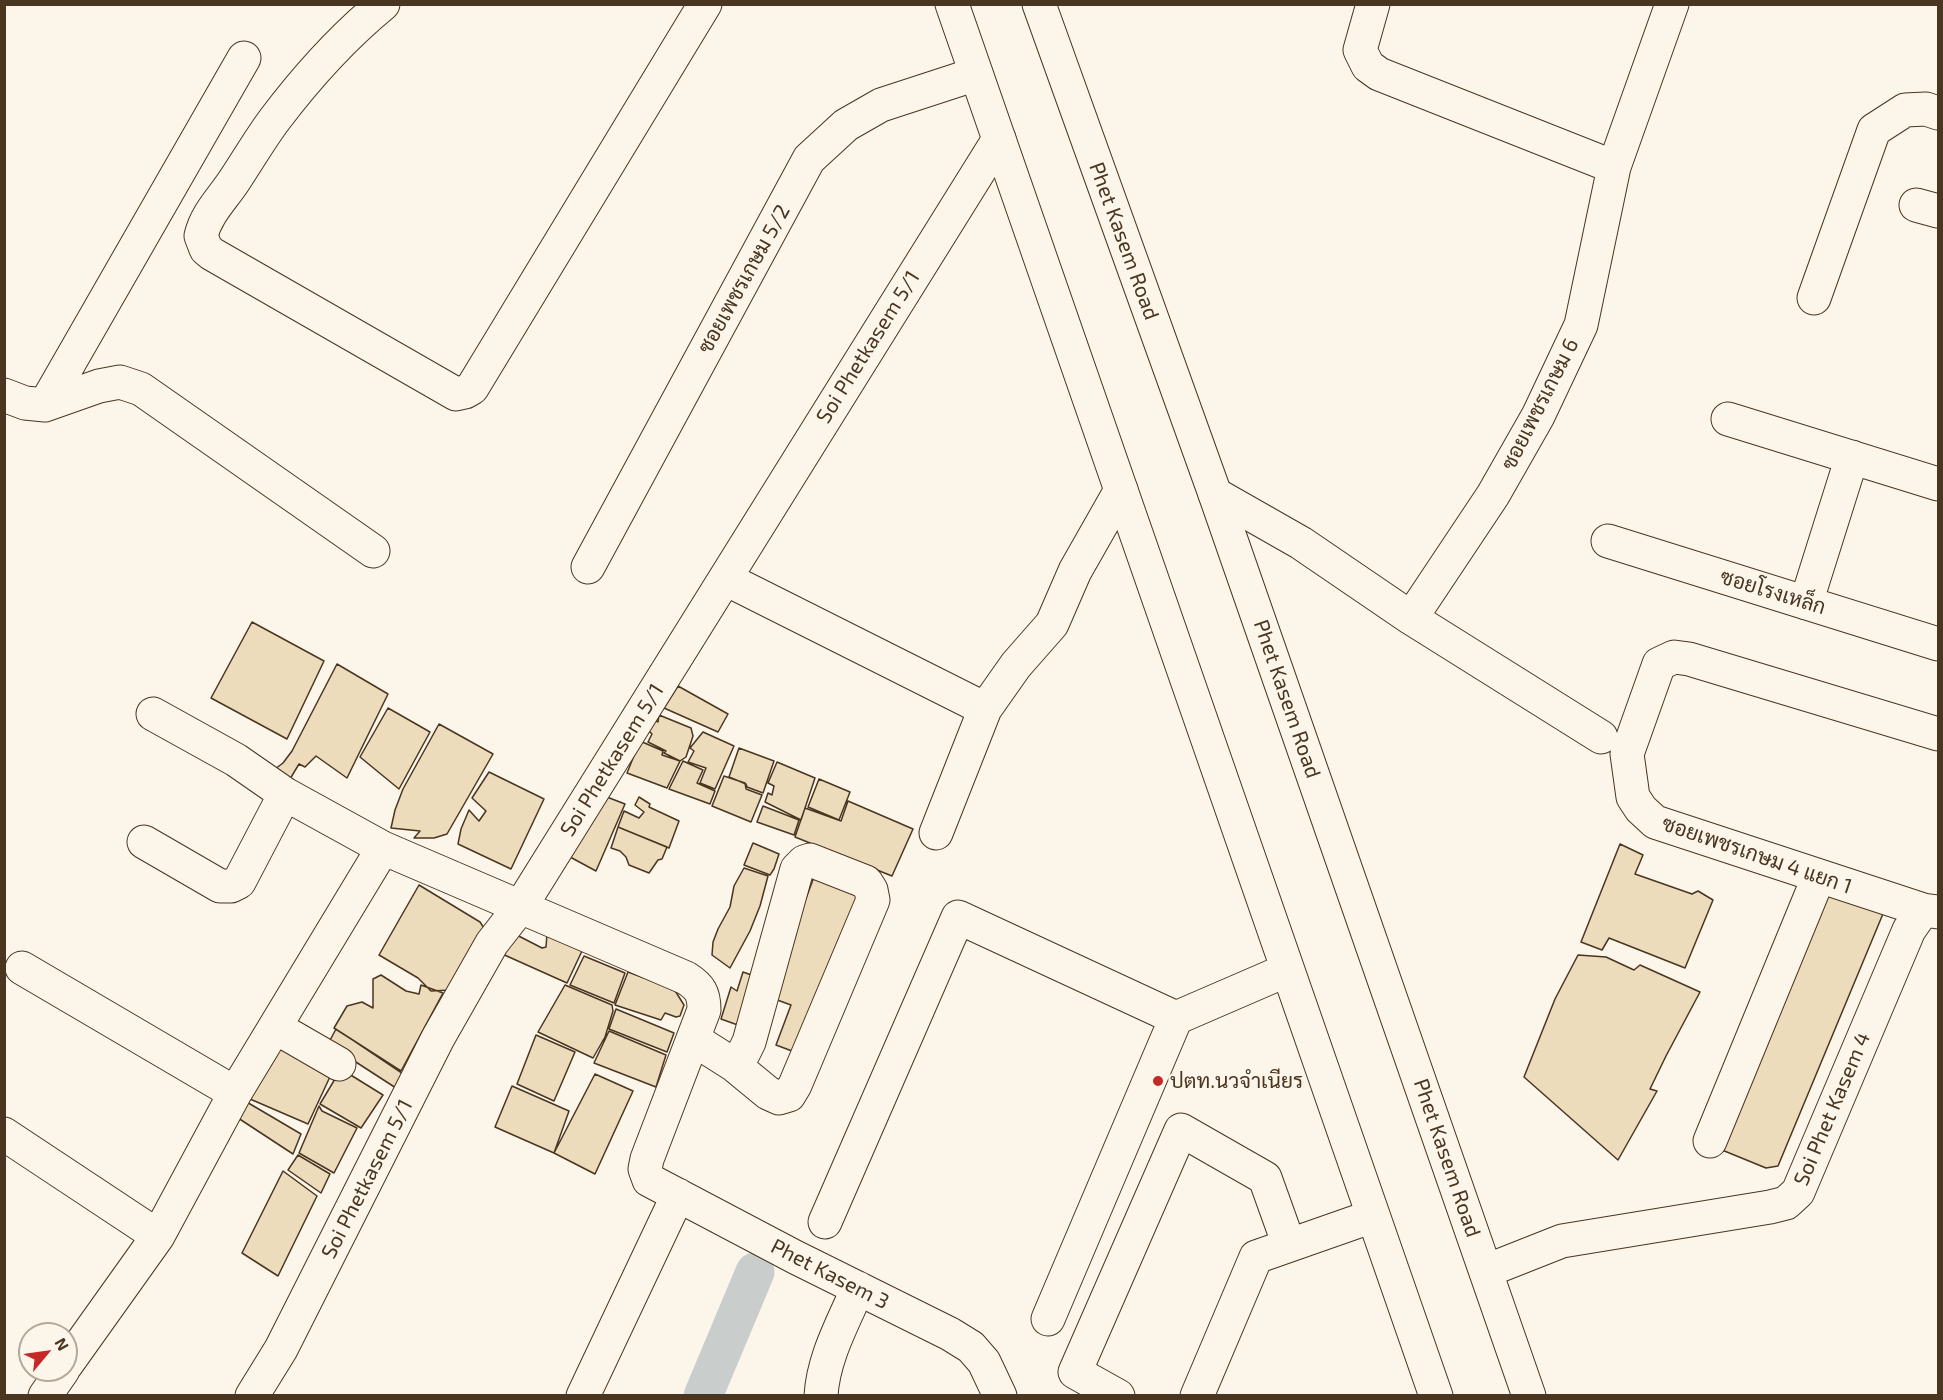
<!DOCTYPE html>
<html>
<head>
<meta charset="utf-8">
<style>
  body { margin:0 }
  #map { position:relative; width:1943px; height:1400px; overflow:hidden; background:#fbf6e9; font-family:"Exo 2",sans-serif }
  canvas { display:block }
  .frame { position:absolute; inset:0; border:6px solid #4a3520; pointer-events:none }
  .north { position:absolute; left:18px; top:1322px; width:60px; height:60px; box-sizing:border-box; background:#fbf6e9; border:2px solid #b4a999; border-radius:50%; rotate:61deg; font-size:16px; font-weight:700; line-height:24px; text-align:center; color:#4a3520 }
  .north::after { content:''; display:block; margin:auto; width:21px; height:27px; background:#c62828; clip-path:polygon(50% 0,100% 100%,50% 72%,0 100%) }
</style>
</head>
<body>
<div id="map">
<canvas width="1943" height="1400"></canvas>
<div class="frame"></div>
<div class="north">N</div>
</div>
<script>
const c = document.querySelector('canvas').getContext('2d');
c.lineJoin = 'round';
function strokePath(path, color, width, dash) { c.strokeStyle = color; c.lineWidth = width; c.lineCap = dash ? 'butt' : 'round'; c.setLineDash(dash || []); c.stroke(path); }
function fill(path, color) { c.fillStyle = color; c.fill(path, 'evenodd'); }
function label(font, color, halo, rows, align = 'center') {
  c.font = font + ' "Exo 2",Sarabun,sans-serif'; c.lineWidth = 4.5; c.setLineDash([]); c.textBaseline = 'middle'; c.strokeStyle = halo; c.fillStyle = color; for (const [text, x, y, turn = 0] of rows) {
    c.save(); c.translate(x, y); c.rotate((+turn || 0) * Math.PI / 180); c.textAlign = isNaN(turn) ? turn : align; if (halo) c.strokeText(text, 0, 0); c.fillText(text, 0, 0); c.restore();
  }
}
strokePath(new Path2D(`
  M 703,1396 L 755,1272`), '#c9cecd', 39);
const building = new Path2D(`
  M 252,622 L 324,661 L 287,739 L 211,698 Z
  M 337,664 L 388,694 L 347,778 L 316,756 L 305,767 L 299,764 L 290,779 L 275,769 L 283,763 L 292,751 Z
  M 678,686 L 728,714 L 718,732 L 664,708 Z
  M 388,708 L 430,732 L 399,789 L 360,757 Z
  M 645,715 L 658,722 L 659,715 L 691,728 L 693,736 L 686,757 L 680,761 L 664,753 L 666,751 L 648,742 L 652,734 L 650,732 L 645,733 Z
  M 439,724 L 493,754 L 447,834 L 434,838 L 414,838 L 420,831 L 391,828 L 395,810 L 403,789 Z
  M 703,732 L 734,746 L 715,789 L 700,783 L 706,768 L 688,762 L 694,751 L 690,748 Z
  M 640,741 L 663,751 L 662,755 L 680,761 L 667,788 L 627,773 Z
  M 739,748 L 774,761 L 763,793 L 747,787 L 746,784 L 729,777 Z
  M 683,761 L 703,770 L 697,783 L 715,791 L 710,804 L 669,789 Z
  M 777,762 L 815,778 L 801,820 L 765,802 L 768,793 L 772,795 L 774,786 L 768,783 Z
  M 489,772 L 544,799 L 511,869 L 458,844 L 461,829 L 469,810 L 479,821 L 486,811 L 472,798 Z
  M 724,776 L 745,783 L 746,789 L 762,795 L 751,822 L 712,806 Z
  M 819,779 L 850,792 L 839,820 L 808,807 Z
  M 594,792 L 625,804 L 596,871 L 559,851 Z
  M 639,797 L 650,804 L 649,807 L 679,821 L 669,848 L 618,827 L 624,811 L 639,818 L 644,812 L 635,805 Z
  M 848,801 L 913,829 L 892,876 L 795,837 L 805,808 L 841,821 Z
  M 763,806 L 799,820 L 794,835 L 757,822 Z
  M 618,827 L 667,847 L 662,859 L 658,860 L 649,873 L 629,865 L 626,857 L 620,851 L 611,848 Z
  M 753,843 L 779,854 L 774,869 L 770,875 L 744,865 Z
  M 1620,844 L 1643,855 L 1635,874 L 1692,894 L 1698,891 L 1713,900 L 1685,968 L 1609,938 L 1602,950 L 1581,942 Z
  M 744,868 L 768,876 L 760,906 L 750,931 L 730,968 L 712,955 L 713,942 L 718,929 L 730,907 L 734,886 Z
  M 817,869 L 862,886 L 800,1054 L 776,1045 L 791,1005 L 769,997 Z
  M 419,885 L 480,922 L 488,934 L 451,990 L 431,991 L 418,978 L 379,955 Z
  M 1824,886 L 1885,909 L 1778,1166 L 1766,1168 L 1722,1150 Z
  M 509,931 L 542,948 L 546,947 L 547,934 L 582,951 L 567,983 L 500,953 Z
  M 1578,955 L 1606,957 L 1634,970 L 1640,965 L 1700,992 L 1666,1056 L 1650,1089 L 1657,1091 L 1618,1160 L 1524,1077 L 1555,999 Z
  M 584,956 L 625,973 L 614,1003 L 570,985 Z
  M 628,972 L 674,989 L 684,1005 L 680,1016 L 676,1017 L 665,1013 L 661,1020 L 615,1005 Z
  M 743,972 L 760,978 L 749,1029 L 721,1019 L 731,987 L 737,991 Z
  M 381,975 L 406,991 L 419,994 L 421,985 L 443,993 L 401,1071 L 334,1028 L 347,1006 L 362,1002 L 373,1008 L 373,979 Z
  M 565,985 L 612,1005 L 613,1011 L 605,1037 L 593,1058 L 538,1032 Z
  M 616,1009 L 674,1033 L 667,1052 L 609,1029 Z
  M 336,1029 L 403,1074 L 396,1088 L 328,1044 Z
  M 609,1031 L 666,1055 L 656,1087 L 594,1063 Z
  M 280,1034 L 335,1066 L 308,1124 L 250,1099 Z
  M 536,1035 L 575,1052 L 554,1101 L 517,1084 Z
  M 341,1069 L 383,1095 L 361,1128 L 320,1104 Z
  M 595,1074 L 633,1091 L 595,1174 L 554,1153 Z
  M 512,1086 L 569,1111 L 554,1153 L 495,1127 Z
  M 245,1101 L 301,1134 L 293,1154 L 235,1116 Z
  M 319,1106 L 322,1111 L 357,1128 L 334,1173 L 299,1153 Z
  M 298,1155 L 330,1174 L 321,1193 L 288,1170 Z
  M 283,1171 L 317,1196 L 278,1276 L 242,1253 Z`);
fill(building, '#ecdcbc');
strokePath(building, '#4a3520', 1.5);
const minor = new Path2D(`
  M 383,4 C 343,37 306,78 275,119 C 260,139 248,160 234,181 C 222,199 206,214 201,236 L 206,249 L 212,254 L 456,394 L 465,392 L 472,388 L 705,4
  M 1373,4 L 1360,50 L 1368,66 L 1379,74 L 1614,167
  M 1916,205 L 1938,211
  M 1814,298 L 1874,130 L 1905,110 L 1926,109 L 1938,113
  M 4,395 L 25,403 L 45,405 L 99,386 L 120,382 L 141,389 L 373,551
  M 45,405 L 244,58
  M 1728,419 L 1938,484
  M 1215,494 L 1301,543 L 1411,618 L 1601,737
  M 1608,541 L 1938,644
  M 588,567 L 809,159 L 846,125 L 881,105 L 976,74
  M 736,584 L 985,709
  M 1806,603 L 1852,457
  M 1411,618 L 1493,495 L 1538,416 L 1581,325 L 1614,167 L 1672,4
  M 153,714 L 236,760 L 285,794
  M 936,833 L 985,709 L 1016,665 L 1052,624 L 1075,571 L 1121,490
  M 144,842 L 220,886 L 231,886 L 239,882 L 285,794 L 383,848 L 686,978 C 700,987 704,993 704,1010 L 647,1159 L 645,1169 L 649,1180 L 795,1257 L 950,1334 L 971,1347 L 984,1362 L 1000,1396
  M 1923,910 L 1655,822 L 1641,809 L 1633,797 L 1627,754 L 1659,664 L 1674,657 L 1689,659 L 1938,734
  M 22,968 L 235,1093
  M 275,1027 L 339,1064
  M 693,1039 L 734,1065 L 768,1093 L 779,1098 L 789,1095 L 795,1085 L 873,900 L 871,890 L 866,882 L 810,860 L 804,862 L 797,869 L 749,1042 L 743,1054 L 734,1065
  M 4,1134 L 158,1236
  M 1710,1141 L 1819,876
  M 825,1222 L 958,917 L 1176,1018
  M 1486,1271 L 1562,1241 L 1770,1207 L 1786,1203 L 1798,1192 L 1909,930 L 1923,910 L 1938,912
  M 1048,1319 L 1176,1018 L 1287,970
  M 66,1365 L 158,1236 L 235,1093 L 383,848
  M 45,1396 L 63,1370
  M 252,1396 L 281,1349 L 438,1038 L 492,943 L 521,906 L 999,139
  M 583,1396 L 678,1195
  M 821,1396 C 823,1358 843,1323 858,1288
  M 1118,1396 L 1075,1372 L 1181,1130 L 1265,1178 L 1289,1245
  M 1197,1396 L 1256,1257 L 1373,1216`);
const major = new Path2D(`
  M 952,4 L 1436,1396
  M 1039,4 L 1215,494 L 1529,1396`);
strokePath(minor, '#4a3520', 35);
strokePath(major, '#4a3520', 35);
strokePath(minor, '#fbf6e9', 33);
strokePath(major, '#fbf6e9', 33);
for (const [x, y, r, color] of [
  [1158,1081,6,"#c62828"]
]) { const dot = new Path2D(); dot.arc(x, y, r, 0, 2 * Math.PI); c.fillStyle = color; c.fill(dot); strokePath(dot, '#fbf6e9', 2); }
label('21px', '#4a3520', '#fbf6e9', [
  ["Phet Kasem Road",1124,241,70],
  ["ซอยเพชรเกษม 5/2",744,279,-61],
  ["Soi Phetkasem 5/1",868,347,-58],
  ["ซอยเพชรเกษม 6",1540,404,-63],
  ["ซอยโรงเหล็ก",1773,592,17],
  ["Phet Kasem Road",1287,699,71],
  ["Soi Phetkasem 5/1",612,760,-58],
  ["ซอยเพชรเกษม 4 แยก 1",1757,855,19],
  ["Soi Phet Kasem 4",1832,1109,-67],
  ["Phet Kasem Road",1447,1158,71],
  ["Soi Phetkasem 5/1",367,1179,-63],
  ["Phet Kasem 3",830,1274,27]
]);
label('21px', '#4a3520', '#fbf6e9', [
  ["ปตท.นวจำเนียร",1170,1081]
], 'left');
</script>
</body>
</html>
